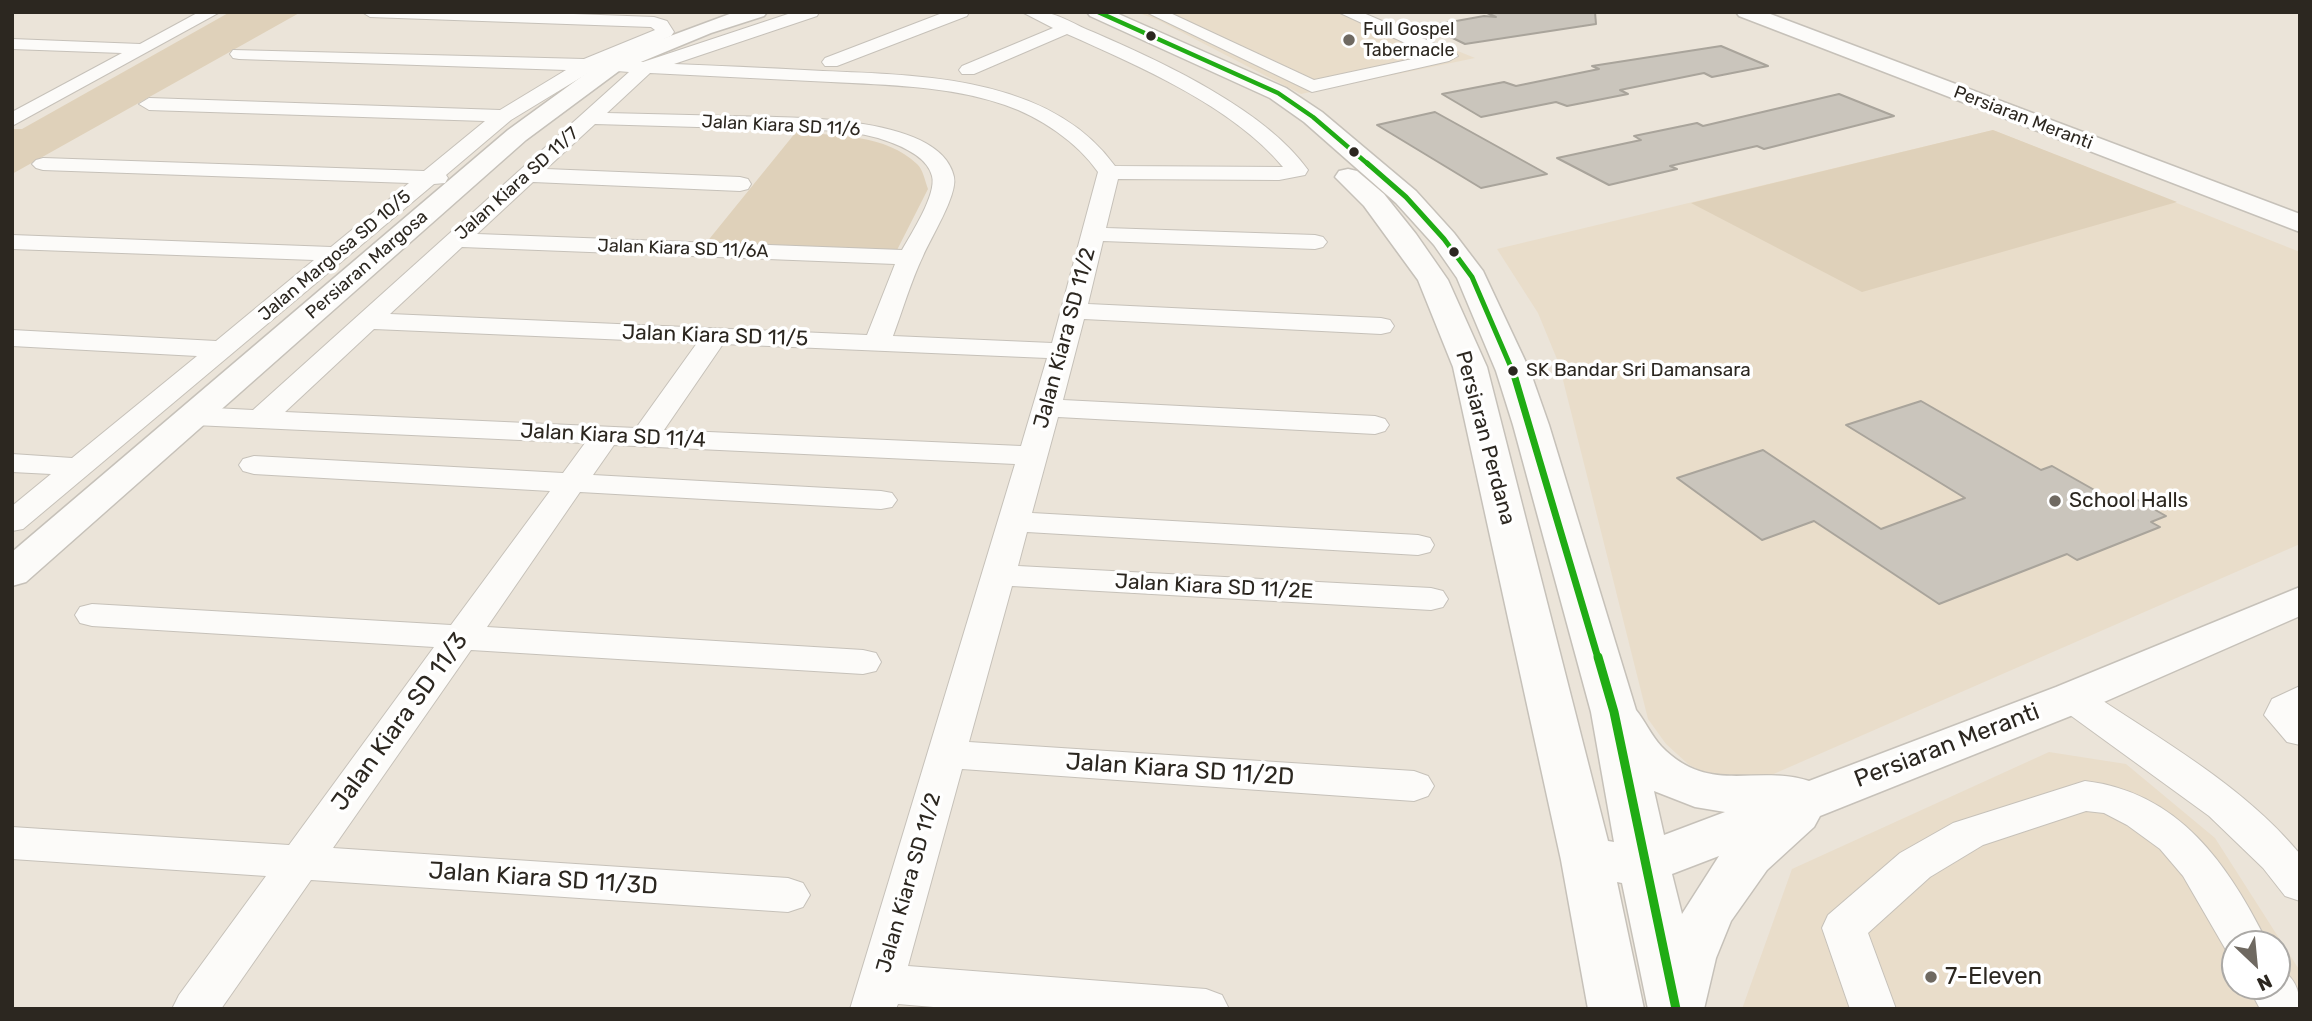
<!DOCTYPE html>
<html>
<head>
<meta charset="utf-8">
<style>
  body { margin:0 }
  #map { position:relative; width:2312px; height:1021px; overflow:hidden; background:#ebe4d9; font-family:Rubik,sans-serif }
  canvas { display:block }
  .frame { position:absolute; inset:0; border:14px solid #2c2720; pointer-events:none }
  .north { position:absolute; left:2221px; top:930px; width:70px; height:70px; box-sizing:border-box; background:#fff; border:2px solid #aba9a6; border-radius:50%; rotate:154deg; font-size:19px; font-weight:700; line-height:28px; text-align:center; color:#2c2720 }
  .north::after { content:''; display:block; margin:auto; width:24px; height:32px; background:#6f6961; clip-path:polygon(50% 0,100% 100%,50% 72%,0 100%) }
</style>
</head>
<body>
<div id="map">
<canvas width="2312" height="1021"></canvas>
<div class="frame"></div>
<div class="north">N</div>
</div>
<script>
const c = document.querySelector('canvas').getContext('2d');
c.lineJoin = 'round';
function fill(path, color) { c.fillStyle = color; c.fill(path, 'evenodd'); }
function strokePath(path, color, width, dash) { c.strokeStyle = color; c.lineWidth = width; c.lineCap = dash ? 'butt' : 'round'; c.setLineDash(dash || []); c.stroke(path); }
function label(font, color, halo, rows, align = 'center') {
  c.font = font + ' Rubik,sans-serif'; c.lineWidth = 7; c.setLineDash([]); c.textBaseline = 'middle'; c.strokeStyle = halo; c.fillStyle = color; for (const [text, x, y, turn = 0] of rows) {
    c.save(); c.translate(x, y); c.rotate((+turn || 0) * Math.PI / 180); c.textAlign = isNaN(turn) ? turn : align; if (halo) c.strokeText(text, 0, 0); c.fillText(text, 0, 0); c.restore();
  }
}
fill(new Path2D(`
  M 1136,12 L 1362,12 L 1475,58 L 1301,94 L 1158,20 Z
  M 1993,130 L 2300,252 L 2300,544 L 1753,783 L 1711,777 L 1688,764 L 1666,744 L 1648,719 L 1559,364 L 1538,313 L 1497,249 Z
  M 2049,752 L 2126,764 L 2215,838 L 2300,971 L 2300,1009 L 1742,1009 L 1792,869 ZM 2235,944 L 2277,944 L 2277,986 L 2235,986 Z`), '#e9ddca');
fill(new Path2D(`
  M 230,12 L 301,12 L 12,174 L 12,129 L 22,129 Z
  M 1993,130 L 2177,202 L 1862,292 L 1691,203 Z
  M 796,132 C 836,136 886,134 917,164 C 923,169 925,181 928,189 L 897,250 L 706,243 Z`), '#dfd1ba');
const building = new Path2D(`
  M 1485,12 L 1595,12 L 1596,24 L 1465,44 L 1428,26 L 1484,16 L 1496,17 Z
  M 1721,46 L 1768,66 L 1712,77 L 1704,73 L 1620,90 L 1628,94 L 1567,106 L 1556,102 L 1481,117 L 1442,94 L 1504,82 L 1516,86 L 1599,69 L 1592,66 Z
  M 1839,94 L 1894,116 L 1764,149 L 1757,146 L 1670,166 L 1677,169 L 1609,185 L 1557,158 L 1641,140 L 1634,136 L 1697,123 L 1703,126 Z
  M 1435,112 L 1547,174 L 1481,188 L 1377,125 Z
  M 1921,401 L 2041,470 L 2052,466 L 2112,500 L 2127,494 L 2166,516 L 2151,522 L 2160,527 L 2077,560 L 2067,554 L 1939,604 L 1814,521 L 1762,540 L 1677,478 L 1763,450 L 1881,529 L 1965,498 L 1846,425 Z`);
fill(building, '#cac5bc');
strokePath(building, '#a9a49b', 2);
const street = new Path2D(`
  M 199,12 L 220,12 L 12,126 L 12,112 L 122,53 L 12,49 L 12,39 L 140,44 Z
  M 362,12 L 520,12 L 654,17 L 667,21 L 674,32 L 671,36 L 612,61 L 643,62 L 794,12 L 819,12 L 817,16 L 674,64 C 724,66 773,68 823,71 C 923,75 1051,77 1115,166 L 1283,167 C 1232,106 1139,66 1067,34 L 974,74 L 962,74 L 959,70 L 962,66 L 1053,28 L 1022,12 C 1029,12 1036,11 1043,12 C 1060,14 1077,26 1093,32 C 1160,61 1265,109 1308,170 L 1305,175 L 1279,180 L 1118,179 L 1106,228 L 1315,235 L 1323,237 L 1327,242 L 1323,247 L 1315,249 L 1103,241 L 1088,304 L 1381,318 L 1390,320 L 1394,326 L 1390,332 L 1381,334 L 1084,319 L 1063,400 L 1375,416 L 1385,419 L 1389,425 L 1385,431 L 1375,434 L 1058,417 L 1032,513 L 1418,535 L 1430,538 L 1434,545 L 1430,552 L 1418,555 L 1027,532 L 1018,566 L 1431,588 L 1443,591 L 1448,599 L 1443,607 L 1431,610 L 1012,586 L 969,742 L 1414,771 L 1428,776 L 1434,786 L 1428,796 L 1414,801 L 962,769 L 908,966 L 1206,989 L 1222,995 L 1229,1009 L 957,1009 L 898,1004 L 896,1009 L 850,1009 L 1015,464 L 614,445 L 593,475 L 881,491 L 892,493 L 897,500 L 892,507 L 881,509 L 580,492 L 487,627 L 863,650 L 876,653 L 881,662 L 876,671 L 863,674 L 471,650 L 333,848 L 788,878 L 803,883 L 810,895 L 803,907 L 788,912 L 311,880 L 221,1009 L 172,1009 L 179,995 L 266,876 L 12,859 L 12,827 L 289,845 L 434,647 L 92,626 L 80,623 L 75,615 L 80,607 L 92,604 L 451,625 L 550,491 L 254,474 L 243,471 L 239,465 L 243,459 L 254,456 L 563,473 L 585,443 L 194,425 L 184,422 L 180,416 L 184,410 L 194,407 L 253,410 L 629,72 L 605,70 L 603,64 L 511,120 L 446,175 L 448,178 L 445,183 L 434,184 L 23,529 L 12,531 L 12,506 L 51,474 L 12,472 L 12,454 L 72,458 L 197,356 L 12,346 L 12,330 L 216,341 L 314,260 L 12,249 L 12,235 L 331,247 L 409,183 L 43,170 L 36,168 L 32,164 L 36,160 L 43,158 L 424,171 L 485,121 L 149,110 L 139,104 L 149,98 L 500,110 L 566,70 L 239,59 L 233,58 L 230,54 L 233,50 L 584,59 L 655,30 L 651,27 L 370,17 ZM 650,73 C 710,76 770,79 831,82 C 888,85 950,86 1005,105 C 1040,117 1077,142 1098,172 L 1052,343 L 893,336 C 903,309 911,281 923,256 C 930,239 958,195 954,177 C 941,112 780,118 730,116 C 689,115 648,114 607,113 ZM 595,124 C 652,126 709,127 766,129 C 803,130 842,128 878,138 C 897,144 927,155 932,176 C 937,194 911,234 902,250 L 477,234 L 533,182 L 740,191 L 748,189 L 751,184 L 748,179 L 740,177 L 546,169 ZM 462,247 L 895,264 L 867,335 L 390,314 ZM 374,329 L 697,343 L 636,428 L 285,412 ZM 723,344 L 1047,358 L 1021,446 L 664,430 Z
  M 945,12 L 969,12 L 967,16 L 837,66 L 825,66 L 822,62 L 825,58 Z
  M 1146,12 L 1168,12 L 1314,80 L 1431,55 L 1338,12 L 1361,12 L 1455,52 L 1458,56 L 1449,61 L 1312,92 Z
  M 2072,685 L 2085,689 C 2159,739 2242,784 2300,854 L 2300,901 L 2285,896 L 2263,868 L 2209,816 L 2059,707 L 2053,698 L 2059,689 Z
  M 2300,686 L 2300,745 L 2287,742 L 2264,715 L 2272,699 Z
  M 2085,781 C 2179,792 2229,865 2268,944 L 2235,944 L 2235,959 L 2230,957 L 2183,876 L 2160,849 L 2127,825 L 2104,813 L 2086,811 L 1983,845 L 1930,877 L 1868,933 L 1896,1009 L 1850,1009 L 1822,928 L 1828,915 L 1900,853 L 1953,823 Z
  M 2277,969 C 2295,975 2300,991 2300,1009 L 2260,1009 L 2248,986 L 2277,986 Z`);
const secondary = new Path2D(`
  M 735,12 L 767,12 L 764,16 L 711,33 L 619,71 L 526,140 L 26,582 L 12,586 L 12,552 L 508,130 L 603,61 Z
  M 1087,12 L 1114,12 L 1286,88 L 1322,112 L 1416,191 L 1454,233 L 1483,271 L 1530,371 L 1549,425 L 1636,710 C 1645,721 1651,735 1661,746 C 1709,796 1755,764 1809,781 L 2056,687 L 2300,587 L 2300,616 L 2088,709 L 1820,816 L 1814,827 L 1767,870 L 1731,921 L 1716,958 L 1704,1009 L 1648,1009 L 1622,883 L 1617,882 L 1644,1009 L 1588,1009 L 1561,860 L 1453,367 L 1418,280 L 1364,206 L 1335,177 L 1339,171 L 1348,169 L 1357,171 L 1384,194 L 1416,234 L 1448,280 L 1487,367 L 1608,841 L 1614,842 L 1591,712 L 1513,425 L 1496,371 L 1457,278 L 1434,245 L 1396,203 L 1304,122 L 1270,98 L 1090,16 ZM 1654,791 L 1695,807 L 1725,812 L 1664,835 ZM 1719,856 L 1682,914 L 1672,874 Z
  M 1736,12 L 1765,12 L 2300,214 L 2300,232 L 1739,16 Z`);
strokePath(street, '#c6c1b9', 2);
strokePath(secondary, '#c6c1b9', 3);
fill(street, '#fcfbf9');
fill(secondary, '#fcfbf9');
strokePath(new Path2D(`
  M 1098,12 L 1278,93 L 1313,117 L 1369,165`), '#20ac14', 4.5);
strokePath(new Path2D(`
  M 1367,163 L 1406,197 L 1444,239 L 1472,277 L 1516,379`), '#20ac14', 5);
strokePath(new Path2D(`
  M 1515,378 L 1598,658`), '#20ac14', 7);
strokePath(new Path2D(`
  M 1598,657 L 1614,712 L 1676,1009`), '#20ac14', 9);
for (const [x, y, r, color] of [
  [1151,36,6,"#2c2720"],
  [1349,40,7,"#6f6961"],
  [1354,152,6,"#2c2720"],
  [1454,252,6,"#2c2720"],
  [1513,371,6,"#2c2720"],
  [2055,501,7,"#6f6961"],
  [1931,977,7,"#6f6961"]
]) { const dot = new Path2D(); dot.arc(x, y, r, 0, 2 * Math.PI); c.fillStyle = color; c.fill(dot); strokePath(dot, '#fff', 2.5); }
label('18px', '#2c2720', '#fff', [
  ["Full Gospel",1363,30],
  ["Tabernacle",1363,51]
], 'left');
label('18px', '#2c2720', '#fff', [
  ["Persiaran Meranti",2023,118,21],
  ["Jalan Kiara SD 11/6",781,126,3],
  ["Jalan Kiara SD 11/7",517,184,-42],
  ["Jalan Kiara SD 11/6A",683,249,2],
  ["Jalan Margosa SD 10/5",335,256,-40],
  ["Persiaran Margosa",367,265,-41]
]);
label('19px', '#2c2720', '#fff', [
  ["SK Bandar Sri Damansara",1526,371]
], 'left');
label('21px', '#2c2720', '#fff', [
  ["Jalan Kiara SD 11/5",715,336,2],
  ["Jalan Kiara SD 11/2",1065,338,-75],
  ["Jalan Kiara SD 11/4",613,436,3],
  ["Persiaran Perdana",1485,438,75],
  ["Jalan Kiara SD 11/2E",1214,587,3],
  ["Jalan Kiara SD 11/2",909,883,-74]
]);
label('21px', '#2c2720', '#fff', [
  ["School Halls",2069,501]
], 'left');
label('24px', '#2c2720', '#fff', [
  ["Jalan Kiara SD 11/3",400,722,-54],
  ["Persiaran Meranti",1947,746,-21],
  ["Jalan Kiara SD 11/2D",1180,770,4],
  ["Jalan Kiara SD 11/3D",543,879,4]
]);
label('24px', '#2c2720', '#fff', [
  ["7-Eleven",1945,977]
], 'left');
</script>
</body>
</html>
